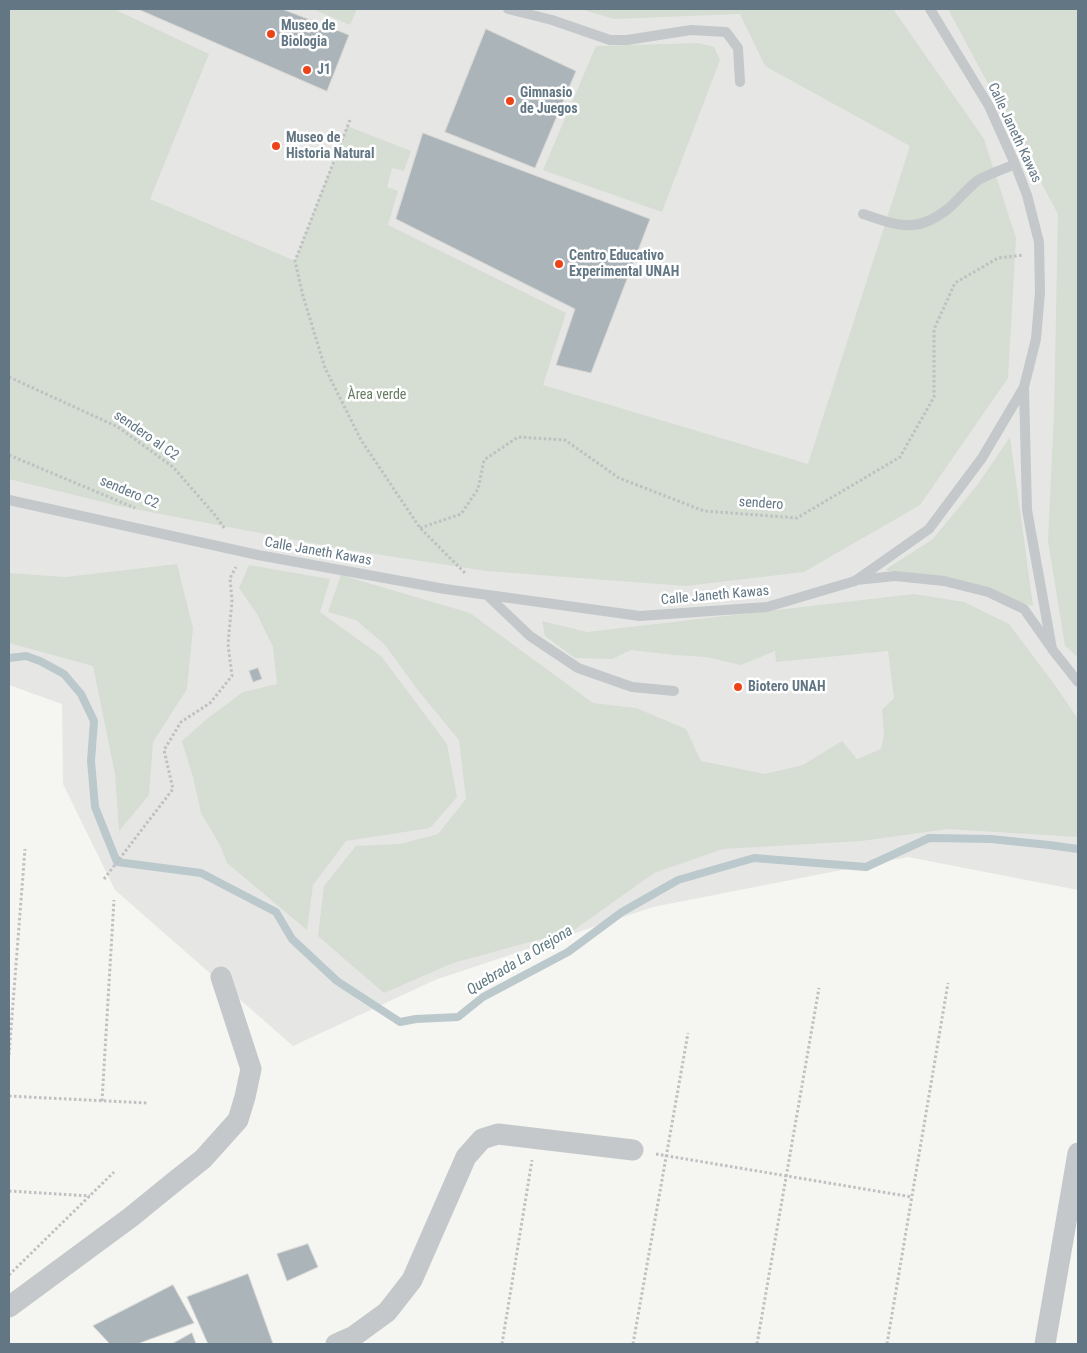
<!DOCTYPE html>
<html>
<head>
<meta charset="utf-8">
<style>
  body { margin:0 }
  #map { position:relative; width:1087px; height:1353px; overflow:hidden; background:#f5f5f1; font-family:"Roboto Condensed",sans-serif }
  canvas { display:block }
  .frame { position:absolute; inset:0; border:10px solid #627684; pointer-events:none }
</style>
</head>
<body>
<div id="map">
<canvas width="1087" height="1353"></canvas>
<div class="frame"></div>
</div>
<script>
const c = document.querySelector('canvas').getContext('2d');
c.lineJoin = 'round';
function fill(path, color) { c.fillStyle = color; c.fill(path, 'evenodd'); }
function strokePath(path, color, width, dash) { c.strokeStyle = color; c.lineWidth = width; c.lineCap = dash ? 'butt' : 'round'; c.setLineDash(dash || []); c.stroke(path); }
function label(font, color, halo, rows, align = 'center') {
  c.font = font + ' "Roboto Condensed",sans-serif'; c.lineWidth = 5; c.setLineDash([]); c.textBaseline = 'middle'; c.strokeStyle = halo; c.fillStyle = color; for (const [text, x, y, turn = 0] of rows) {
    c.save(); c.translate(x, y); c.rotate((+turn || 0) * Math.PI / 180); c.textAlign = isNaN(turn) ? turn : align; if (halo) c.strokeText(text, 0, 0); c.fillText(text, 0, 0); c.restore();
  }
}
fill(new Path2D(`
  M 9,9 L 1078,9 L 1078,890 L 908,857 L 653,907 L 435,980 L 293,1046 L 115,890 L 63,784 L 62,704 L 9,685 Z`), '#e6e7e5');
fill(new Path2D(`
  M 9,9 L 114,9 L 209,54 L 150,199 L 295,261 L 347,126 L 411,151 L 404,171 L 392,168 L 387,187 L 398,191 L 388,225 L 566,313 L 543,385 L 808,464 L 910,146 L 765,66 L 740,14 L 614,19 L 580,9 L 893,9 L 984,139 L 1016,238 L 1008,378 L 920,505 L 804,572 L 686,586 L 486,571 L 343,549 L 119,506 L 9,479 Z
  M 313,9 L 357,9 L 350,25 Z
  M 948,9 L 1078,9 L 1078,657 L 1065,646 L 1048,541 L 1054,412 L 1058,214 Z
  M 698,43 L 714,47 L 720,60 L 662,212 L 543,170 L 596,46 Z
  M 1010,437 L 1033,606 L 968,587 L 885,570 L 933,539 L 978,484 Z
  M 177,564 L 193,628 L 187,689 L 153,742 L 149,795 L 119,831 L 115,774 L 93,666 L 9,643 L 9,573 L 66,577 Z
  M 249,565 L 330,579 L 320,612 L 381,656 L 447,744 L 457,797 L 430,828 L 346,841 L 313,885 L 307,930 L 227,863 L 220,845 L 201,813 L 193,777 L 182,741 L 207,719 L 243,692 L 277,684 L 273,647 L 257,614 L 239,588 Z
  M 341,575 L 470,613 L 593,703 L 636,708 L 686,729 L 701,761 L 765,774 L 803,765 L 842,741 L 857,759 L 881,749 L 884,734 L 882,710 L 894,698 L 888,651 L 776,662 L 775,651 L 741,665 L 706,657 L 675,655 L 631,650 L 612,659 L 575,658 L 545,636 L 542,621 L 587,632 L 914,594 L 964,602 L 1009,624 L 1054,684 L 1078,719 L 1078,837 L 948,829 L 861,841 L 723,849 L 654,873 L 574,930 L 453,963 L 384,993 L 318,936 L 324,886 L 356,846 L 400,844 L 438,834 L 466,799 L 459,740 L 417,689 L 385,645 L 356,620 L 328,612 Z`), '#d6ddd2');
strokePath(new Path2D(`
  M 9,658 L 26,656 L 40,661 L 64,674 L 81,694 L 94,721 L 91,761 L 95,807 L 117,862 L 201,873 L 276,912 L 292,939 L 337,981 L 400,1022 L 416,1019 L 458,1017 L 483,997 L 568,952 L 622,912 L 678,880 L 754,858 L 866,867 L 929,838 L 991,839 L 1049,845 L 1078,849`), '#bbc8cc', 8);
const building = new Path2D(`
  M 138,9 L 282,9 L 349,35 L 327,91 Z
  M 486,29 L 576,71 L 535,168 L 445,132 Z
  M 423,133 L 650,219 L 591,373 L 556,365 L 575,309 L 396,219 Z
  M 258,668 L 262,679 L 253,682 L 249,671 Z
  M 308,1244 L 318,1267 L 287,1281 L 277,1254 Z
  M 248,1274 L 273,1344 L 208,1344 L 187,1297 Z
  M 173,1285 L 194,1323 L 137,1344 L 110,1344 L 93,1326 Z
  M 192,1333 L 196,1344 L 172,1344 Z`);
fill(building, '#abb4b9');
strokePath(building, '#d6d6d4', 1);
strokePath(new Path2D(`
  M 350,120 L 295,261 L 303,296 L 325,368 L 361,440 L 420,528 L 466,574
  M 9,377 L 118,427 L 173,467 L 215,515 L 225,529
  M 9,455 L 135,508
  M 420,528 L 461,514 L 478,489 L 484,460 L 518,437 L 565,440 L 619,478 L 704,511 L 797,518 L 900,457 L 934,397 L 934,329 L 955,283 L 998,258 L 1024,255
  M 104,879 L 173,789 L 164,750 L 181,722 L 210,703 L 232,676 L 228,644 L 232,601 L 230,578 L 236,567
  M 9,1055 L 25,849
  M 9,1096 L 147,1103
  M 102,1101 L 114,900
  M 656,1154 L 912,1197
  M 9,1191 L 90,1196
  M 9,1275 L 114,1172
  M 502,1344 L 532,1160
  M 633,1344 L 688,1033
  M 757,1344 L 819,988
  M 887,1344 L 948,983`), '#bec0c2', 3, [2.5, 2.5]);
strokePath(new Path2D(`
  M 508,9 L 552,20 L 610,40 L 627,40 L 691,30 L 726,32 L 738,48 L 740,82
  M 863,214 C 898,226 917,234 949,208 C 959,199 967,189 977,181 C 985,175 1005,169 1015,164
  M 1024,388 L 1027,510 L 1052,649 L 1078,682
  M 9,500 L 258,555 L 445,589 L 640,616 L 767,607 L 855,581 L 929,529 L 982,458 L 1024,387 L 1036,339 L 1040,292 L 1039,242 L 1027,195 L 1015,164 L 989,106 L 930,9
  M 856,580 L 895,576 L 944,581 L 988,592 L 1024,609 L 1050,646
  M 487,595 L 530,636 L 578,668 L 632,687 L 674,691`), '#c4c8cb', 10);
strokePath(new Path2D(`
  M 9,1307 L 131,1217 L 174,1182 L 203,1159 L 238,1120 L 245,1097 L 251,1069 L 221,977
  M 336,1344 L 354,1336 L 387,1312 L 412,1280 L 466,1157 L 482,1139 L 498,1134 L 633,1150
  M 1045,1344 L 1078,1153`), '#c4c8cb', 21);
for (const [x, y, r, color] of [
  [271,34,5,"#ed4319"],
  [307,70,5,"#ed4319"],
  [510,101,5,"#ed4319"],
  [276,146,5,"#ed4319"],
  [559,264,5,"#ed4319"],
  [738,687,5,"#ed4319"]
]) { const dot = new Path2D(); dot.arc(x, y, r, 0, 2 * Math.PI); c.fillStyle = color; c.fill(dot); strokePath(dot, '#fff', 2); }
label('bold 14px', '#627684', '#fff', [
  ["Museo de",281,26],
  ["Biologia",281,42],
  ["J1",317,70],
  ["Gimnasio",520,93],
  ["de Juegos",520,109],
  ["Museo de",286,138],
  ["Historia Natural",286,154],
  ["Centro Educativo",569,256],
  ["Experimental UNAH",569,272],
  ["Biotero UNAH",748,687]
], 'left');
label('14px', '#627684', '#fff', [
  ["Calle Janeth Kawas",1014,133,65],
  ["sendero al C2",146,436,35],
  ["sendero C2",129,493,23],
  ["sendero",761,504,4],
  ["Calle Janeth Kawas",318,552,10],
  ["Calle Janeth Kawas",715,596,-5]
]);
label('14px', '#677b62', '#fff', [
  ["Àrea verde",377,395]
]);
label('italic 15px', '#5e7981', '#fff', [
  ["Quebrada La Orejona",520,961,-31]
]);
</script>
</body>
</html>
